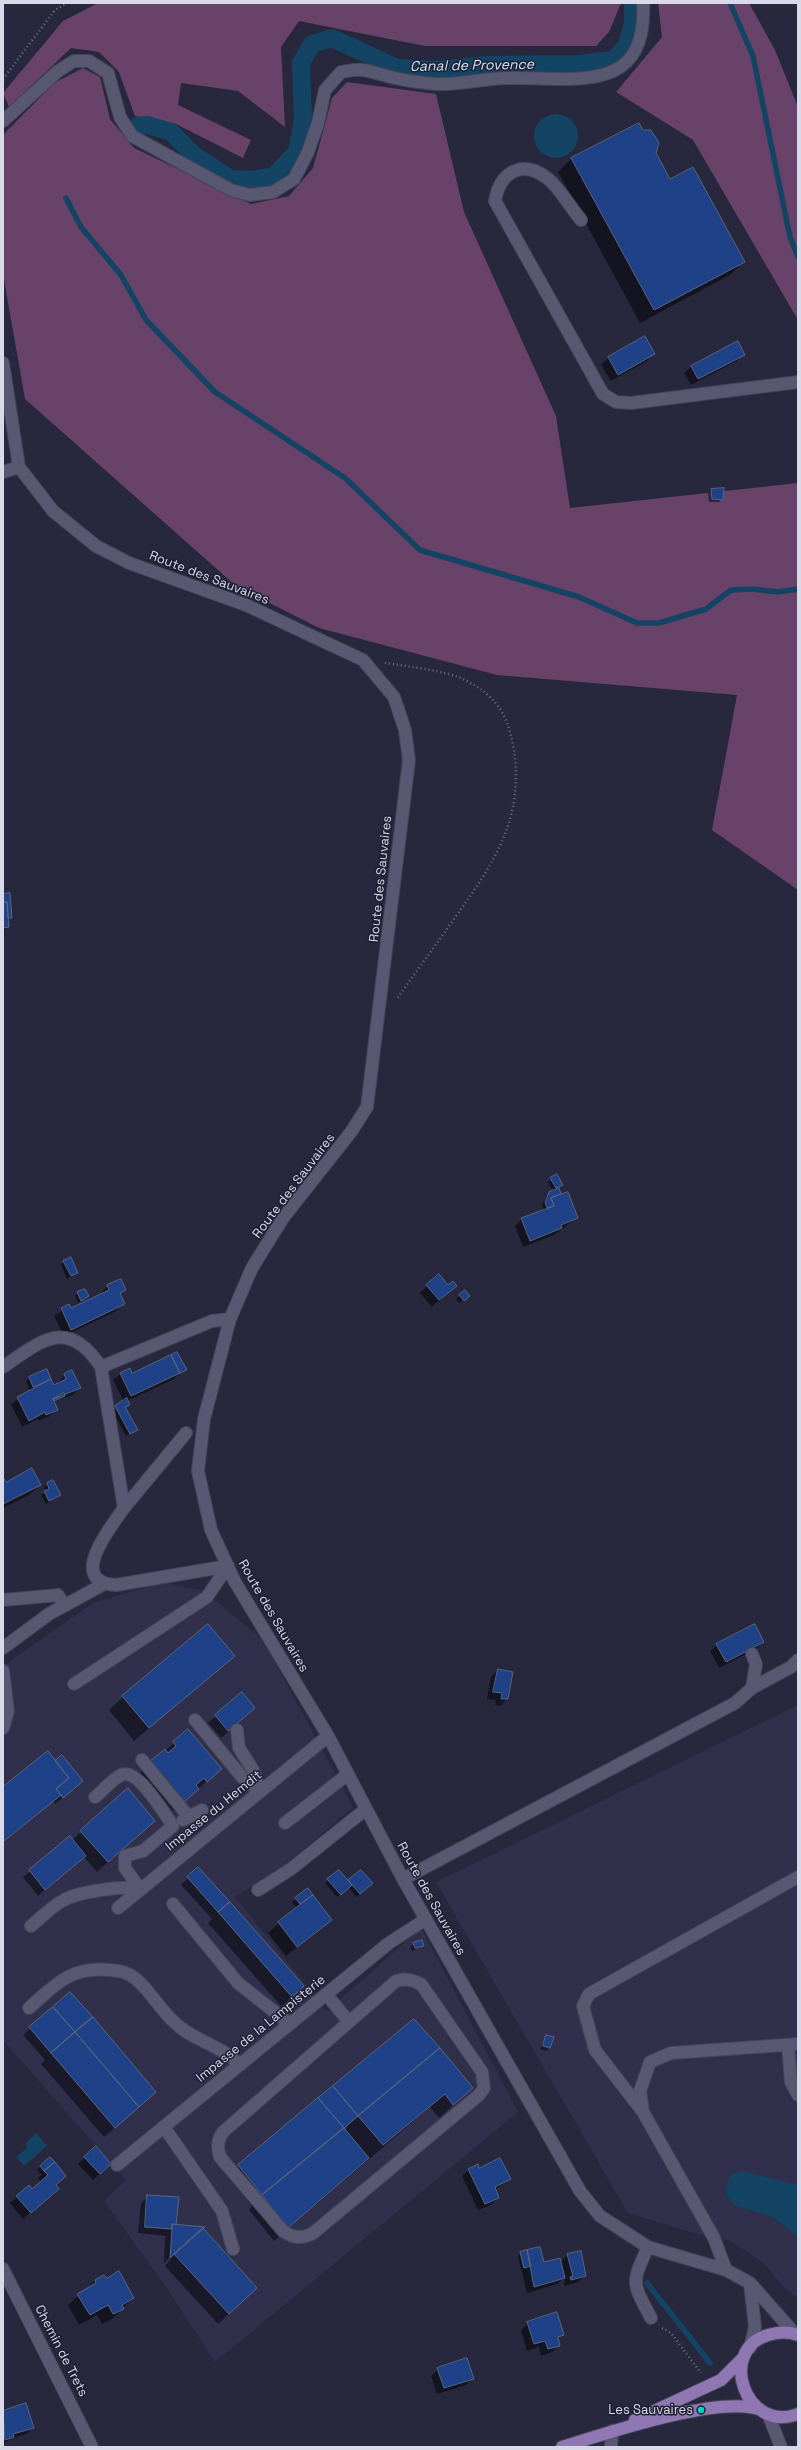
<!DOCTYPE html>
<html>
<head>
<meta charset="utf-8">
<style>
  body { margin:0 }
  #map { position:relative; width:801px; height:2450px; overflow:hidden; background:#27273e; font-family:"Space Grotesk",sans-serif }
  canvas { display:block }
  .frame { position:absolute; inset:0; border:4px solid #d9dae9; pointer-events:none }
</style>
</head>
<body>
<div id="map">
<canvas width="801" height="2450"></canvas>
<div class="frame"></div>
</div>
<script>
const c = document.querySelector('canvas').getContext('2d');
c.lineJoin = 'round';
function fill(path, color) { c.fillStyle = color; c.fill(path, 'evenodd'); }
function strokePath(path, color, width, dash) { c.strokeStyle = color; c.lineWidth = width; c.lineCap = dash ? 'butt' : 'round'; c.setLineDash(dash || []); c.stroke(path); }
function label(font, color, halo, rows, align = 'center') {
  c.font = font + ' "Space Grotesk",sans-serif'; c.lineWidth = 3; c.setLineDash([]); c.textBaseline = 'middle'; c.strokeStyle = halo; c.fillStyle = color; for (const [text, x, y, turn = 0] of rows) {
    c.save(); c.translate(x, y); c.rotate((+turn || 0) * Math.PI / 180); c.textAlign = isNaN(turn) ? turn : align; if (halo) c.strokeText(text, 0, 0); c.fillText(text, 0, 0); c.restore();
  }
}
fill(new Path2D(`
  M 163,1582 L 204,1591 L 263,1640 L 353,1807 L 289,1862 L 235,1897 L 327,2011 L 421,1928 L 518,2112 L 215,2362 L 168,2290 L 104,2201 L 126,2180 L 3,2040 L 3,1666 L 93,1603 Z
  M 798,1705 L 798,2298 L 785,2289 L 765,2264 L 731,2241 L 701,2235 L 628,2213 L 436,1882 Z`), '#30304d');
fill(new Path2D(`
  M 98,3 L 621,3 L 609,32 L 596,46 L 425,46 L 299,21 L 281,47 L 285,127 L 238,91 L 181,83 L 178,105 L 251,140 L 243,158 L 176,124 L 135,116 L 119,72 L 99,52 L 71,48 L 9,107 L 3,93 L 63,21 Z
  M 658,3 L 749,3 L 775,50 L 798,107 L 798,320 L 693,140 L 616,92 L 662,37 Z
  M 83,68 L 100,77 L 110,119 L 134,148 L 251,204 L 289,196 L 313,168 L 332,98 L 347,82 L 436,94 L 464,212 L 556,416 L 570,508 L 798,483 L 798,890 L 712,830 L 737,695 L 497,675 L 319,628 L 236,586 L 25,399 L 3,274 L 3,135 L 54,83 Z`), '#684269');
fill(new Path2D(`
  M534 136a22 22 0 1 1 44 0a22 22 0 1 1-44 0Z
  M 36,2133 L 47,2146 L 24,2166 L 16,2157 L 27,2148 L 26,2143 Z
  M 742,2171 L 798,2185 L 798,2237 L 773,2217 L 734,2205 L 726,2195 L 728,2181 L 732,2174 Z`), '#134464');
fill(new Path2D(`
  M 655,154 L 670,180 L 743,262 L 730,275 L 640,323 L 558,172 L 572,158 Z
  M 645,337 L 654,354 L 647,361 L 611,381 L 601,365 L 608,358 Z
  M 744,354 L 737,361 L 691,385 L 684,373 L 691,367 Z
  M 712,490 L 722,499 L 719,502 L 709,502 L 708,493 Z
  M 3,895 L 10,918 L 7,921 L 8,927 L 3,931 Z
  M 551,1179 L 561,1185 L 558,1188 L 560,1194 L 557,1197 L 576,1218 L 554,1235 L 523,1247 L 515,1226 L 522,1219 L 544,1210 L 542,1206 L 546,1196 L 553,1191 L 548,1182 Z
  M 64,1262 L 77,1272 L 67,1279 L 61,1265 Z
  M 108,1286 L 125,1290 L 119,1295 L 123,1304 L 116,1311 L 64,1336 L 54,1316 L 69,1306 L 71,1310 L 102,1295 L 101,1293 Z
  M 427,1286 L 456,1286 L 432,1307 L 420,1293 Z
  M 465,1292 L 468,1296 L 460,1303 L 456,1299 Z
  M 78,1293 L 88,1296 L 78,1303 L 75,1296 Z
  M 186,1369 L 172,1380 L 127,1401 L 129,1404 L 125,1408 L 136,1430 L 126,1436 L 112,1410 L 124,1402 L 113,1380 L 120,1374 Z
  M 46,1370 L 53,1386 L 58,1384 L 58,1382 L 65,1375 L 79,1388 L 73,1395 L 53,1402 L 56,1410 L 50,1416 L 39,1421 L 38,1419 L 22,1427 L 11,1404 L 30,1391 L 26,1381 L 29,1378 Z
  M 3,1479 L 5,1483 L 40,1485 L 29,1495 L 3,1508 Z
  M 53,1481 L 60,1495 L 46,1504 L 41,1495 L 46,1492 L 44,1487 Z
  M 763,1642 L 756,1649 L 719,1668 L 710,1651 L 717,1645 Z
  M 234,1656 L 134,1741 L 109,1710 L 123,1697 Z
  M 498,1670 L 507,1699 L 500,1706 L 495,1705 L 496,1700 L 487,1699 L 491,1677 Z
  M 242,1694 L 254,1708 L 221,1738 L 208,1723 Z
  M 174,1743 L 221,1769 L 173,1811 L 140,1773 Z
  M 3,1788 L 75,1788 L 55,1804 L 53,1801 L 3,1843 Z
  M 128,1790 L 154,1821 L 97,1872 L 84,1857 L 38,1896 L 23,1877 L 72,1840 Z
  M 198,1868 L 292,1997 L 281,2006 L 208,1923 L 212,1919 L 181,1885 Z
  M 339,1871 L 347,1881 L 360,1871 L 369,1886 L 356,1897 L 349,1888 L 337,1897 L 325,1883 Z
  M 308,1890 L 331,1920 L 286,1956 L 268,1933 L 297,1908 L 292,1902 Z
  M 414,1944 L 423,1945 L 412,1951 L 410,1947 Z
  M 70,1994 L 155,2092 L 104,2137 L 41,2064 L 45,2060 L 23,2035 Z
  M 414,2020 L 472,2088 L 439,2118 L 430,2107 L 290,2227 L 263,2195 L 262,2197 L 288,2229 L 274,2241 L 249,2210 L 252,2206 L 228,2176 ZM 347,2125 L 348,2127 L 344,2131 L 343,2129 Z
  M 546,2036 L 549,2048 L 546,2051 L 540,2049 Z
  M 85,2157 L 103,2171 L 93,2180 L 78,2164 Z
  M 50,2158 L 55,2186 L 50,2195 L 23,2219 L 10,2203 L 17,2197 L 32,2190 L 41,2182 L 38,2178 L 42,2175 L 37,2170 Z
  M 469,2169 L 479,2169 L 510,2179 L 495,2190 L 498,2198 L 491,2205 L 478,2210 L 462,2176 Z
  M 148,2196 L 175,2226 L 256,2288 L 218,2324 L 165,2266 L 171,2259 L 169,2258 L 164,2263 L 165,2236 L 138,2233 L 141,2203 Z
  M 521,2253 L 544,2264 L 560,2263 L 567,2255 L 585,2275 L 578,2282 L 564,2286 L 565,2277 L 557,2284 L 527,2293 L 518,2256 Z
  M 104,2277 L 133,2298 L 112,2319 L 102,2324 L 97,2315 L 79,2325 L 68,2305 L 95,2281 Z
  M 528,2323 L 563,2334 L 557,2340 L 559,2345 L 552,2352 L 541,2356 L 539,2347 L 527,2351 L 521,2330 Z
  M 438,2369 L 473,2378 L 466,2385 L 437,2394 L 431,2376 Z
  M 25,2405 L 33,2428 L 26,2434 L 10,2439 L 3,2444 L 3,2412 Z`), '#0007');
strokePath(new Path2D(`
  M 730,3 L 753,56 L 790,237 L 798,257
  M 66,198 L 81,227 L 121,275 L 146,320 L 215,392 L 345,478 L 420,550 L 579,597 L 637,623 L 659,623 L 706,609 L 731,590 L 753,589 L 778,592 L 798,589
  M 647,2283 L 710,2363`), '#134464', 5.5);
strokePath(new Path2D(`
  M 137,126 L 148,125 L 171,132 L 195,156 L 231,179 L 251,180 L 274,176 L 297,152 L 303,120 L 301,63 L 312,44 L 332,38 L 397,68 L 437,70 L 487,65 L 579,64 L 614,60 L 627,45 L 633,23 L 633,3`), '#134464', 18);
const building = new Path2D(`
  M 639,123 L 643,130 L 651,130 L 659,143 L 656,153 L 670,179 L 693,167 L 745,262 L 654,310 L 571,158 Z
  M 645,336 L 655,354 L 618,375 L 608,357 Z
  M 738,341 L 745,355 L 698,379 L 691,366 Z
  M 724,488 L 723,500 L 712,499 L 711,489 Z
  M 10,893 L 12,918 L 8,918 L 7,902 L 3,903 L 3,894 Z
  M 7,902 L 9,927 L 3,928 L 3,903 Z
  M 557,1174 L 563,1185 L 556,1188 L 550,1178 Z
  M 559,1188 L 561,1194 L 551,1198 L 554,1206 L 547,1208 L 545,1202 L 549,1192 Z
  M 568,1192 L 578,1218 L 561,1225 L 562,1228 L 530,1241 L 521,1218 L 554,1206 L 551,1198 Z
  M 71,1257 L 78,1273 L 71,1276 L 63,1261 Z
  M 439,1274 L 448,1285 L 453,1281 L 457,1286 L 439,1300 L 426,1285 Z
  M 121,1279 L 126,1290 L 120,1293 L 125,1304 L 71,1330 L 61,1308 L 69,1304 L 71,1308 L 109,1290 L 107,1285 Z
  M 85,1289 L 89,1296 L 81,1301 L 77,1292 Z
  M 465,1290 L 470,1296 L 464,1301 L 459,1295 Z
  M 177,1352 L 187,1370 L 180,1373 L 171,1355 Z
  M 171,1355 L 180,1373 L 131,1396 L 120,1373 L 130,1368 L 132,1373 Z
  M 47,1369 L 51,1379 L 33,1387 L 29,1377 Z
  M 72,1370 L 81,1388 L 53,1399 L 58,1410 L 46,1415 L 45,1412 L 29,1421 L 17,1397 L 51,1379 L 54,1385 L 66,1379 L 64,1374 Z
  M 64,1393 L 65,1396 L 54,1401 L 53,1399 Z
  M 127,1398 L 130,1405 L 125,1407 L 138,1430 L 130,1434 L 115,1406 Z
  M 32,1468 L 41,1485 L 3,1504 L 3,1477 L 6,1482 Z
  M 53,1480 L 61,1495 L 49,1501 L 44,1491 L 49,1489 L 47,1483 Z
  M 208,1624 L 235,1656 L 149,1728 L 122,1696 Z
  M 755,1624 L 764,1642 L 726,1662 L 716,1644 Z
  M 498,1669 L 513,1672 L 508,1699 L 501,1699 L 502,1693 L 493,1692 Z
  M 242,1692 L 255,1708 L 228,1731 L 215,1715 Z
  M 188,1729 L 222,1769 L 207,1782 L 204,1778 L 196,1785 L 199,1789 L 184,1802 L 150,1761 L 165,1749 L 168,1753 L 176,1746 L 173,1742 Z
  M 48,1751 L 69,1778 L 56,1789 L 61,1795 L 3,1842 L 3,1787 Z
  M 62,1755 L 83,1781 L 63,1798 L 56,1789 L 69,1778 L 55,1761 Z
  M 128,1788 L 155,1821 L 108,1862 L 80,1831 Z
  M 70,1836 L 86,1856 L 45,1890 L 29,1870 Z
  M 198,1867 L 230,1902 L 218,1912 L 187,1877 Z
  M 339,1870 L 352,1885 L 341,1895 L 327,1879 Z
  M 361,1870 L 373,1883 L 360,1894 L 348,1880 Z
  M 308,1888 L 313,1895 L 300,1904 L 295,1898 Z
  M 313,1895 L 332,1920 L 297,1947 L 278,1922 Z
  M 230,1902 L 304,1986 L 292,1997 L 218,1912 Z
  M 422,1940 L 424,1946 L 415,1948 L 413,1943 Z
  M 70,1992 L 93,2017 L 75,2032 L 53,2007 Z
  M 53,2007 L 75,2032 L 51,2053 L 29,2027 Z
  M 93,2017 L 156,2092 L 139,2107 L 75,2032 Z
  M 414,2019 L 440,2048 L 358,2116 L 333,2086 Z
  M 75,2032 L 139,2107 L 115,2128 L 51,2053 Z
  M 546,2035 L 554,2037 L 550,2048 L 543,2046 Z
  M 440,2048 L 473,2088 L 453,2105 L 445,2094 L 383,2145 L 358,2116 Z
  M 333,2086 L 358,2116 L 344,2128 L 318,2098 Z
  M 318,2098 L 344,2128 L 262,2195 L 238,2165 Z
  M 344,2128 L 369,2158 L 288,2228 L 262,2195 Z
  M 96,2146 L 111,2164 L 100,2174 L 84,2157 Z
  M 50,2157 L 55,2162 L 44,2171 L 40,2166 Z
  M 500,2158 L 511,2179 L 495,2187 L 499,2198 L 485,2204 L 468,2169 L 478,2164 L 479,2168 Z
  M 55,2162 L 66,2176 L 56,2185 L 59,2189 L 31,2213 L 16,2196 L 29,2185 L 32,2189 L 48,2175 L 44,2171 Z
  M 147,2195 L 179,2197 L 176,2225 L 172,2224 L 172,2229 L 145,2227 Z
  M 172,2224 L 205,2227 L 170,2258 L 172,2229 Z
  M 203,2228 L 257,2288 L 229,2314 L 174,2254 Z
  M 540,2247 L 544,2262 L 560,2258 L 565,2278 L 534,2287 L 527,2250 Z
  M 527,2250 L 531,2266 L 524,2268 L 520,2252 Z
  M 581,2251 L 586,2276 L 571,2280 L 570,2277 L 573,2276 L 567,2254 Z
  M 119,2271 L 134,2298 L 122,2305 L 124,2309 L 113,2314 L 108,2305 L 90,2315 L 77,2294 L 96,2283 L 95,2280 L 104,2275 L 107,2278 Z
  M 557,2312 L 564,2335 L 558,2337 L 560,2346 L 548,2349 L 545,2341 L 534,2344 L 527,2322 Z
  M 467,2358 L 474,2379 L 444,2388 L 437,2368 Z
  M 26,2403 L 34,2428 L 13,2434 L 14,2437 L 5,2440 L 3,2411 Z`);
fill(building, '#1f4188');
strokePath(building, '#58657d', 1);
const minor = new Path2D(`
  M 3,121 L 58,71 L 74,61 L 89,61 L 108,73 L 120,117 L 132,136 L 231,190 L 250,195 L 273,192 L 294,179 L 308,152 L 318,123 L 325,90 L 341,72 C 348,71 355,69 362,70 C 373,71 384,76 395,78 C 408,81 423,83 437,84 C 461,85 485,78 509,78 C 574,77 648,96 643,3
  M 581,220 C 571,208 558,186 547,178 C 522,159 500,172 495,201 L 603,394 L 616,402 L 631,403 L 798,382
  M 3,363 L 19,467 L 53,511 L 96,546 L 129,563 L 246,605 L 363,660 L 394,697 L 405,730 L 409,760 L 367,1107 L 351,1132 L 283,1218 L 252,1268 L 230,1319 L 204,1419 L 198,1471 L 211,1530 L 235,1582 L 328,1736 L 403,1879 L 580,2191 L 600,2216 L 648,2247 L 726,2270 L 750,2283 L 795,2334
  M 3,472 L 19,467
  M 3,1367 C 41,1341 68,1316 101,1367 L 124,1508 C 110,1528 66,1582 116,1585 L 228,1566
  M 101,1367 L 212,1321 L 230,1319
  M 124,1508 L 186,1433
  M 3,1600 L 58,1595 L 64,1605
  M 3,1648 L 49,1614 L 104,1584
  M 3,1671 L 8,1711 L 3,1728
  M 74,1684 L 207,1597 L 228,1566
  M 752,1688 L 756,1664 L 752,1654
  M 195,1720 L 242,1777 L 260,1792 L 253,1770 L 239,1748 L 237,1730
  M 142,1760 L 189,1817
  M 183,1820 L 202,1810
  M 285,1823 L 348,1774
  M 403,1879 L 735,1703 L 752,1688 L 791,1667 L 798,1660
  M 258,1890 L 291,1869 L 366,1809
  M 173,1904 L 238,1983 L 290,2024
  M 118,1908 L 328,1736
  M 31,1926 C 42,1917 52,1906 64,1900 C 78,1892 124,1885 140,1889 L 125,1868 L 125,1856 L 143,1851 L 173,1826 C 164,1813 137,1767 121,1775 C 111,1780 103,1791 95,1797
  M 326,1994 L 349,2022 L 223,2132 C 217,2141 217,2147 220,2157 L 283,2231 C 294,2238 300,2239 312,2234 L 479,2095 L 484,2088 L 482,2072 L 421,1984 C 412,1980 405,1978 396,1981 L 349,2022
  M 29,2008 C 56,1984 71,1966 110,1970 C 120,1971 128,1972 136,1979 C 150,1991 160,2009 174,2022 C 193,2041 218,2043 240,2065
  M 788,2045 L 791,2082 L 798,2095
  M 643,2111 L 640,2091 L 650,2062 L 671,2053 L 798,2044
  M 164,2127 L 222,2211 L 233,2249
  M 117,2165 L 389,1943 L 426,1919
  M 648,2247 C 631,2284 632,2282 651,2318
  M 3,2269 L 92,2447
  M 726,2270 L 714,2238 L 643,2112 L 595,2050 L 583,2006 L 589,1994 L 798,1877
  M 750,2348 L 755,2327 L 750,2284
  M 768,2414 L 781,2447
  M 611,2447 L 612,2431`);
const major = new Path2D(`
  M 798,2335 C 788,2331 778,2332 768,2335 C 717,2350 745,2434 798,2414
  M 635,2420 L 721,2380 L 744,2357
  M 562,2447 C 607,2433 716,2396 759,2409`);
strokePath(minor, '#454557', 14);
strokePath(major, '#454557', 14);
strokePath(new Path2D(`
  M 3,79 L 55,10 L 67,3
  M 385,663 C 405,666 449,671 465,680 C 495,695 507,713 513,745 C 526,817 494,863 454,919 C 435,946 415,973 396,1000
  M 662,2328 L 671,2333 L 701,2373`), '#6f6f83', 2.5, [1, 3]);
strokePath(minor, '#585872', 12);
strokePath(major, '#8f77b3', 12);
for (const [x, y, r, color] of [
  [701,2410,4,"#00d5b7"]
]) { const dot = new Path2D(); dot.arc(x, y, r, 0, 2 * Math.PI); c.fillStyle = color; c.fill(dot); strokePath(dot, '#1e1e34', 1.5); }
label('13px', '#d9dae9', '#1e1e34', [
  ["Route des Sauvaires",209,578,21],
  ["Route des Sauvaires",381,879,-84],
  ["Route des Sauvaires",294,1186,-53],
  ["Route des Sauvaires",273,1616,60],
  ["Impasse du Hemdit",214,1811,-39],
  ["Route des Sauvaires",431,1899,61],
  ["Impasse de la Lampisterie",261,2029,-39],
  ["Chemin de Trets",61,2351,63]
]);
label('13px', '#d9dae9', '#1e1e34', [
  ["Les Sauvaires",693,2410]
], 'right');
label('italic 14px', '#d1e5f5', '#1e1e34', [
  ["Canal de Provence",472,66,-1]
]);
</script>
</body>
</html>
